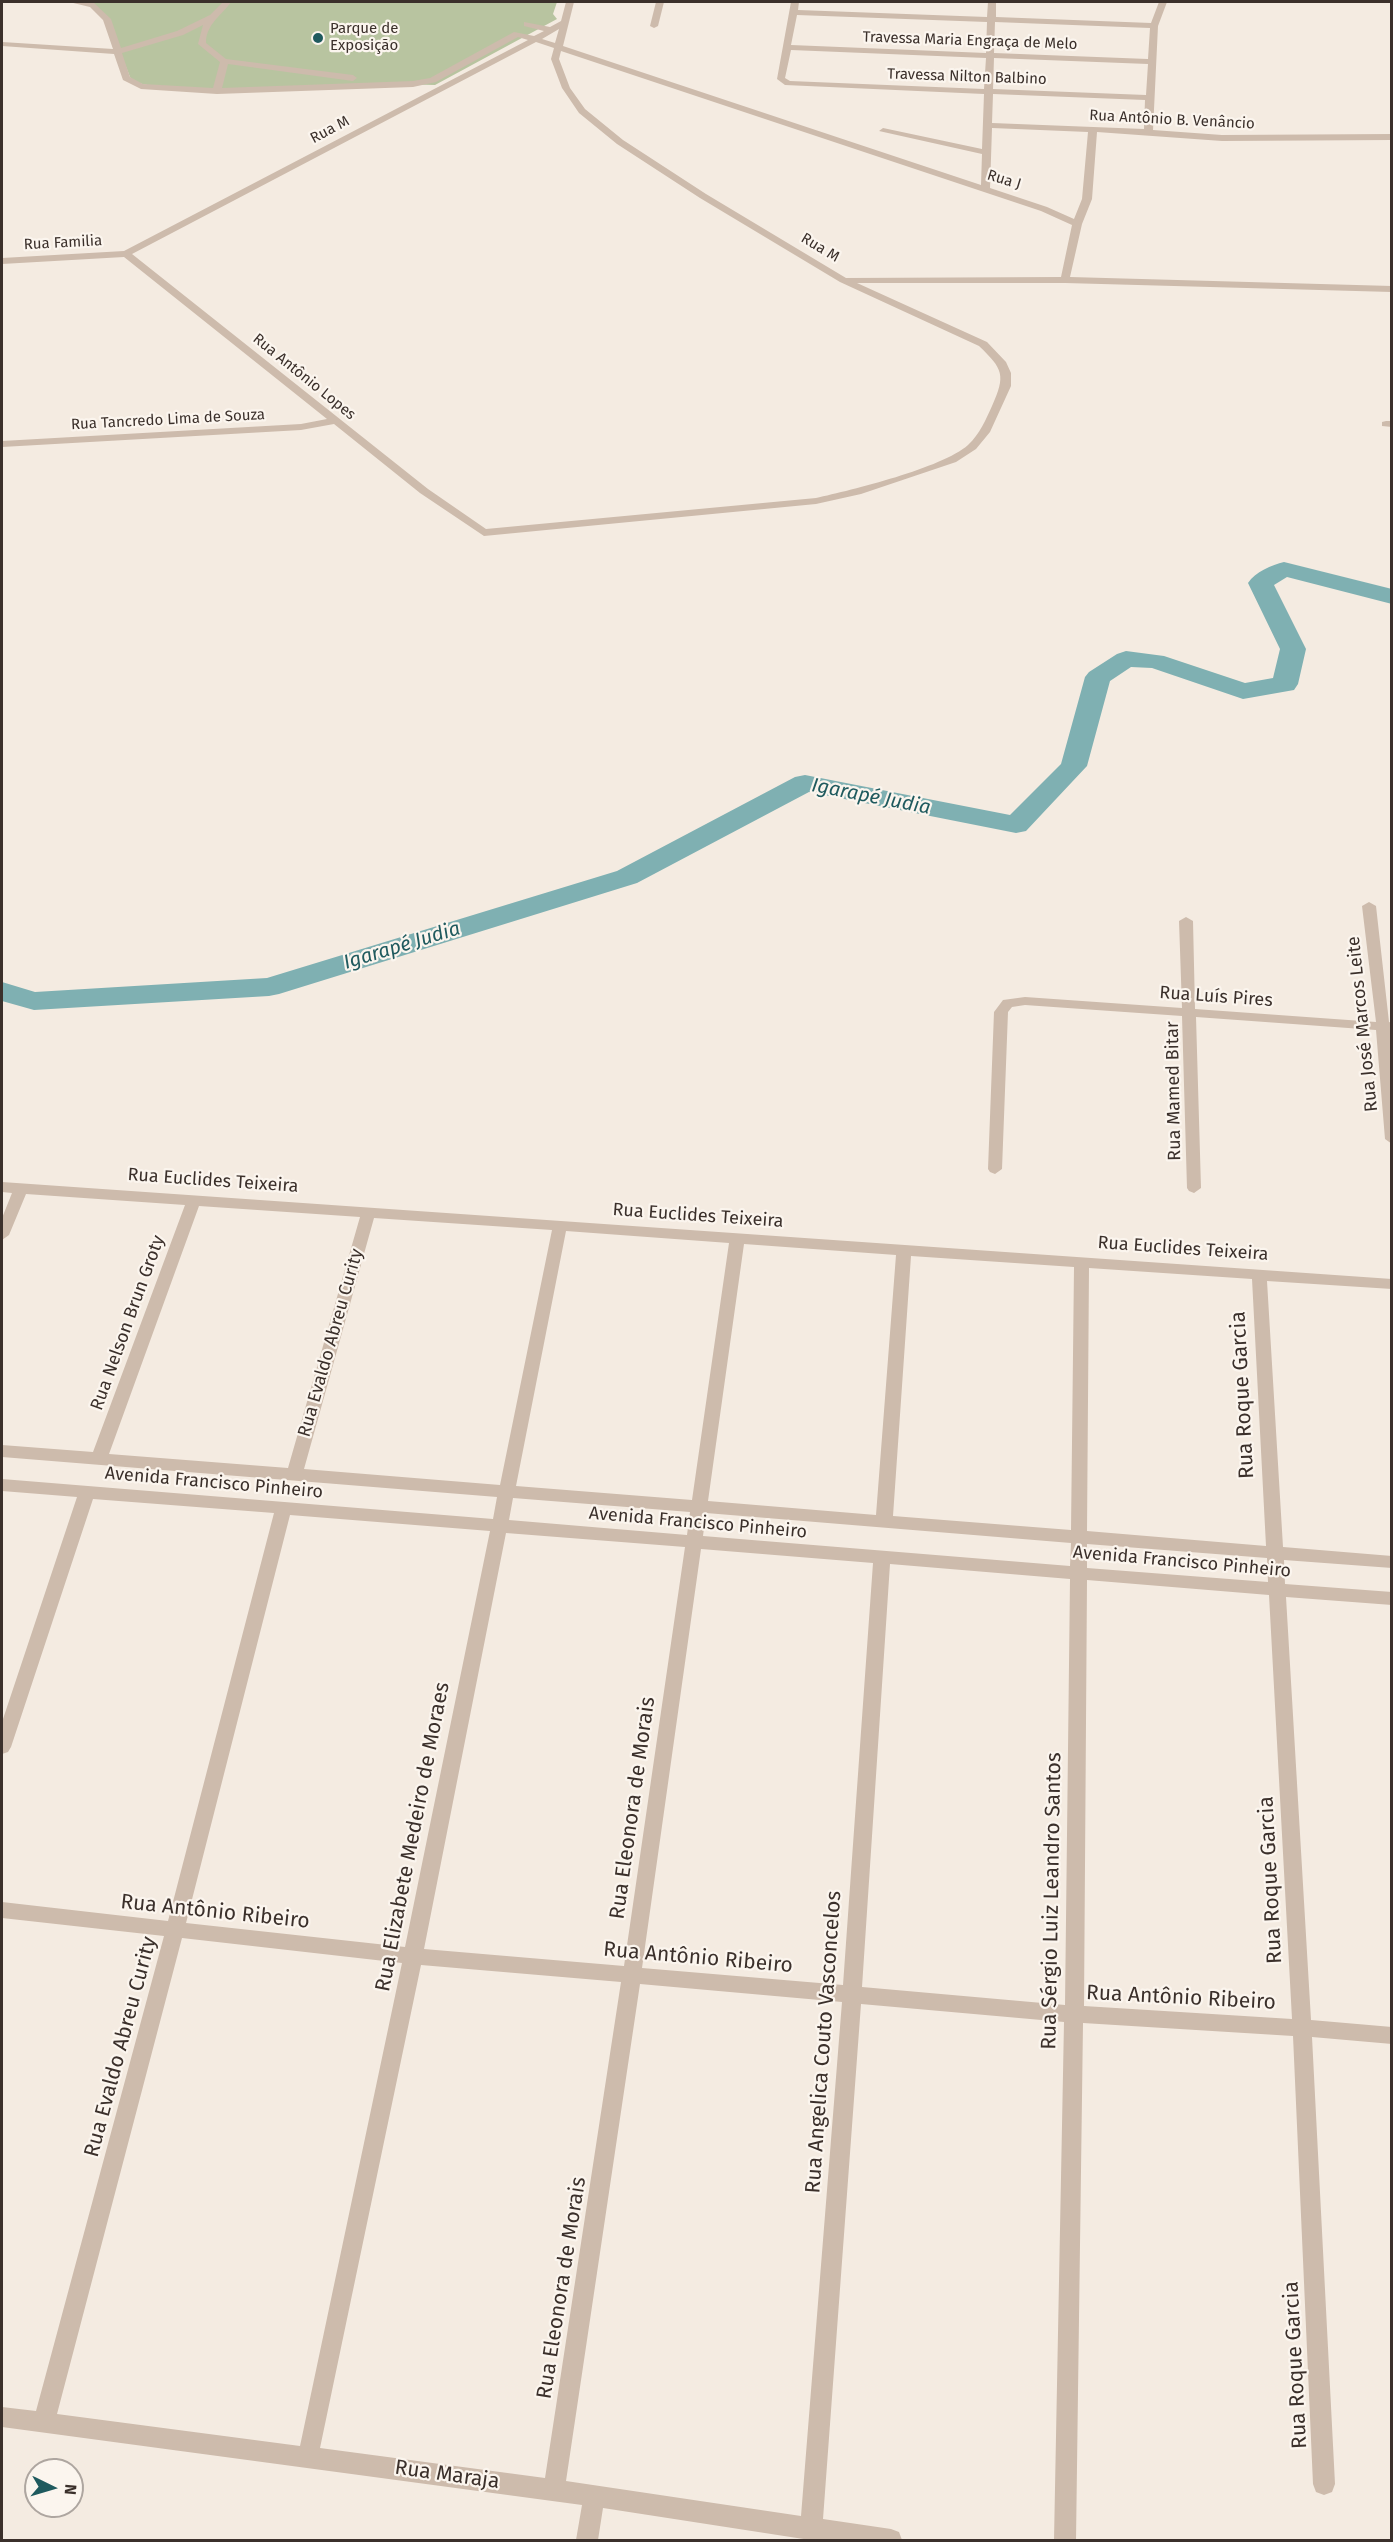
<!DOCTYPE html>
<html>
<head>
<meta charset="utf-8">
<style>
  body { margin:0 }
  #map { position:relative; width:1393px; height:2542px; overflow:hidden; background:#f4ebe1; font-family:"Fira Sans",sans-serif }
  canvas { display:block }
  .frame { position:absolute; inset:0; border:3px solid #3b302b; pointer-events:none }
  .north { position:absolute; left:24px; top:2458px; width:60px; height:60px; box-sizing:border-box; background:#fbf5ee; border:2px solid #aea6a0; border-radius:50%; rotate:95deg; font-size:16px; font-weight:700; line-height:24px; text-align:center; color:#3b302b }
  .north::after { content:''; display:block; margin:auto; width:21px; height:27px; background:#1f5a5e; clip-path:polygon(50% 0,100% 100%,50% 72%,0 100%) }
</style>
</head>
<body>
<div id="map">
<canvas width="1393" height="2542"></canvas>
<div class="frame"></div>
<div class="north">N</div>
</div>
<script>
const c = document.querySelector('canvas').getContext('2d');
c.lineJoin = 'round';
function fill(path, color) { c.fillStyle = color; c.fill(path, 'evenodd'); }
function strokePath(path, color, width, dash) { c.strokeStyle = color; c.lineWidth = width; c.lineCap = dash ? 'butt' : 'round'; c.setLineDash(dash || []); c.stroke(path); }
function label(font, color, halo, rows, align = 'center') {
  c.font = font + ' "Fira Sans",sans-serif'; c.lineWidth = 4.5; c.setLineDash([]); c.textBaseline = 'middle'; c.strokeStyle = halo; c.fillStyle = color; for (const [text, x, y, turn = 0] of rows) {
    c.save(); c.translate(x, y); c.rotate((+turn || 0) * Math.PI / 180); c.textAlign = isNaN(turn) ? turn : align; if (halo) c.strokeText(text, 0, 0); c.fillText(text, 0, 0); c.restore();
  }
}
fill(new Path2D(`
  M 89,2 L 557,2 L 553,14 L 557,19 L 435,85 L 394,84 L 217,91 L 168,89 L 132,82 L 107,19 Z`), '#b8c4a0');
fill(new Path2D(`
  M 1284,562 L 1392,589 L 1392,604 L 1287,577 L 1274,585 L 1306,649 L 1298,684 L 1294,690 L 1243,699 L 1152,668 L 1131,667 L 1110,681 L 1087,766 L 1026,831 L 1016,833 L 809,792 L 637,883 L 279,994 L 269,996 L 34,1010 L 2,1001 L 2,982 L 35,992 L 267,978 L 617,871 L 795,777 L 805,775 L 1010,815 L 1061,764 L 1085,677 L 1089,672 L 1117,654 L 1126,651 L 1164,656 L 1245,683 L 1273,678 L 1280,649 L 1248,583 C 1255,572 1272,565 1284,562 Z`), '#7fb0b2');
fill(new Path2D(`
  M 69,2 L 93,2 L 111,19 L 121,48 L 177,31 L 210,15 L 223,2 L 231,2 C 222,15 206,24 206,43 L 226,59 L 353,75 L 357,78 L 353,81 L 228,64 L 222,88 L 413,81 L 430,78 L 514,32 L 534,36 L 544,31 L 524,26 L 524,22 L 550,27 L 561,21 L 566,2 L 574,2 L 563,46 L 981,185 L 982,154 L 879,131 L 883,128 L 982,149 L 984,94 L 785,85 L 777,79 L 791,2 L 799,2 L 798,10 L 987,17 L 988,2 L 996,2 L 996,17 L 1151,23 L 1159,2 L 1167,2 L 1158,26 L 1153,130 L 1222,135 L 1392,134 L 1392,140 L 1222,141 L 1097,132 L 1092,199 L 1082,224 L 1070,277 L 1392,286 L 1392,292 L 1065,283 L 857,283 L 987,342 L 1006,362 L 1011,373 L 1011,386 L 990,432 L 976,449 L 956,462 L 861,494 L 816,504 L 484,536 L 420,493 L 334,424 L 301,430 L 2,447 L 2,441 L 301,424 L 327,419 L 124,257 L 2,264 L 2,258 L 124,251 L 528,40 L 518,37 L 436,82 L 413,87 L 217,94 L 141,89 L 123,80 L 114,54 L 2,46 L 2,42 L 113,49 L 103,20 L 90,7 ZM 797,15 L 987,22 L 986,53 L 791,45 ZM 995,22 L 1150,28 L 1148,59 L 994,53 ZM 203,25 L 198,44 L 220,62 L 213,88 L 143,84 L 130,77 L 122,53 L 183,35 ZM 559,29 L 555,43 L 542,39 ZM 536,42 L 554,48 L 551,59 L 562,88 L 579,113 L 617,144 L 700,198 L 840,282 L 979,346 C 1003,369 1006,375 992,406 C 986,419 980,434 968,445 C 942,468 852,490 816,498 L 486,529 L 428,489 L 132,254 ZM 791,50 L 986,58 L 984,89 L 790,81 L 785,78 ZM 561,51 L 1041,211 L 1072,225 L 1061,277 L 846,278 L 706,194 L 623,140 L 585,109 L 570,88 L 559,59 ZM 994,58 L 1148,64 L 1146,95 L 993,89 ZM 993,94 L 1145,100 L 1144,129 L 992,123 ZM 992,128 L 1088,132 L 1082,199 L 1074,219 L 1047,207 L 990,188 Z
  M 656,2 L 664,2 L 658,26 L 654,28 L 650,26 Z
  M 1386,421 L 1392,421 L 1392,427 L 1382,426 L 1382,422 Z
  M 1369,902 L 1376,906 L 1389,1022 L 1392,1023 L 1392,1144 L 1385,1139 L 1376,1030 L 1196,1017 L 1201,1188 L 1194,1193 L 1189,1191 L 1187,1188 L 1182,1016 L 1025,1005 L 1012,1007 L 1008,1012 L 1002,1169 L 995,1174 L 990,1172 L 988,1169 L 994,1012 L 1003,1000 L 1025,997 L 1182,1008 L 1179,921 L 1186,917 L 1193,921 L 1195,1009 L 1376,1022 L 1362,906 Z
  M 2,1182 L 1392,1279 L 1392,1289 L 1267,1281 L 1283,1547 L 1392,1556 L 1392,1568 L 1284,1560 L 1285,1584 L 1392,1592 L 1392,1605 L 1286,1597 L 1311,2020 L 1392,2027 L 1392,2044 L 1312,2037 L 1335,2484 L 1332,2492 L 1324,2495 L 1316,2492 L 1313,2484 L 1293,2036 L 1083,2023 L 1076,2540 L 1054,2540 L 1064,2022 L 861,2004 L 823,2519 L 891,2529 L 899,2532 L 902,2540 L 810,2540 L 603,2508 L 598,2540 L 576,2540 L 582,2505 L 2,2427 L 2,2407 L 36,2411 L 164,1936 L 2,1918 L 2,1902 L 168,1921 L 274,1513 L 93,1499 L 11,1747 L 8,1752 L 2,1754 L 2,1722 L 77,1497 L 2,1491 L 2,1479 L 493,1519 L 497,1497 L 2,1457 L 2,1445 L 93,1452 L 185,1205 L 26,1194 L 9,1235 L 2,1240 L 2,1218 L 12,1193 L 2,1192 ZM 199,1206 L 360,1217 L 288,1468 L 109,1454 ZM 374,1218 L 552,1230 L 500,1485 L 304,1469 ZM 566,1231 L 729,1243 L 692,1500 L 516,1486 ZM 744,1244 L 896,1255 L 876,1515 L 708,1501 ZM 911,1256 L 1074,1267 L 1071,1530 L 893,1516 ZM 1089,1268 L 1252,1279 L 1266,1546 L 1087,1531 ZM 513,1498 L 690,1512 L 687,1535 L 509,1520 ZM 706,1513 L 1071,1543 L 1070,1566 L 703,1536 ZM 290,1515 L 490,1531 L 405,1947 L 186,1923 ZM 506,1533 L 685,1547 L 624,1966 L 424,1949 ZM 1087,1544 L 1267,1558 L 1268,1582 L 1087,1568 ZM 701,1549 L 873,1563 L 843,1985 L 642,1968 ZM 890,1564 L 1070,1579 L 1065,2005 L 862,1987 ZM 1087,1580 L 1269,1595 L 1292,2019 L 1084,2006 ZM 182,1938 L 402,1963 L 300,2446 L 57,2414 ZM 421,1965 L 621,1982 L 545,2478 L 320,2448 ZM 640,1984 L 842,2002 L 801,2516 L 566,2481 Z`), '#cdbbac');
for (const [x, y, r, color] of [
  [318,38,6,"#1f5a5e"]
]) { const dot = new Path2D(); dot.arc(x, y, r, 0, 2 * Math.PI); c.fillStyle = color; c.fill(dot); strokePath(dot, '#fbf5ee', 2); }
label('15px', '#3b302b', '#fbf5ee', [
  ["Parque de",330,29],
  ["Exposição",330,46]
], 'left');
label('15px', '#3b302b', '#fbf5ee', [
  ["Travessa Maria Engraça de Melo",970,41,2],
  ["Travessa Nilton Balbino",967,77,2],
  ["Rua Antônio B. Venâncio",1172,120,3],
  ["Rua M",330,130,-28],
  ["Rua J",1004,180,17],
  ["Rua Familia",63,243,-3],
  ["Rua M",820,248,31],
  ["Rua Antônio Lopes",304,377,39],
  ["Rua Tancredo Lima de Souza",168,420,-3]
]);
label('18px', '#3b302b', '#fbf5ee', [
  ["Rua Luís Pires",1216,997,4],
  ["Rua José Marcos Leite",1363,1024,-96],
  ["Rua Mamed Bitar",1174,1091,-91],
  ["Rua Euclides Teixeira",213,1181,4],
  ["Rua Euclides Teixeira",698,1216,4],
  ["Rua Euclides Teixeira",1183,1249,4],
  ["Rua Nelson Brun Groty",128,1323,-70],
  ["Rua Evaldo Abreu Curity",331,1343,-74],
  ["Avenida Francisco Pinheiro",214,1483,5],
  ["Avenida Francisco Pinheiro",698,1523,5],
  ["Avenida Francisco Pinheiro",1182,1562,5]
]);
label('italic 20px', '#1f5a5e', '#fbf5ee', [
  ["Igarapé Judia",871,797,11],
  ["Igarapé Judia",402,946,-17]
]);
label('21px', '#3b302b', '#fbf5ee', [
  ["Rua Roque Garcia",1243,1395,-93],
  ["Rua Eleonora de Morais",633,1808,-82],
  ["Rua Elizabete Medeiro de Moraes",413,1837,-79],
  ["Rua Roque Garcia",1271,1880,-93],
  ["Rua Sérgio Luiz Leandro Santos",1052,1901,-89],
  ["Rua Antônio Ribeiro",215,1912,6],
  ["Rua Antônio Ribeiro",698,1958,5],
  ["Rua Antônio Ribeiro",1181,1998,3],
  ["Rua Angelica Couto Vasconcelos",824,2042,-86],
  ["Rua Evaldo Abreu Curity",121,2047,-75],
  ["Rua Eleonora de Morais",562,2288,-81],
  ["Rua Roque Garcia",1296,2365,-93],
  ["Rua Maraja",447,2475,8]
]);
</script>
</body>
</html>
